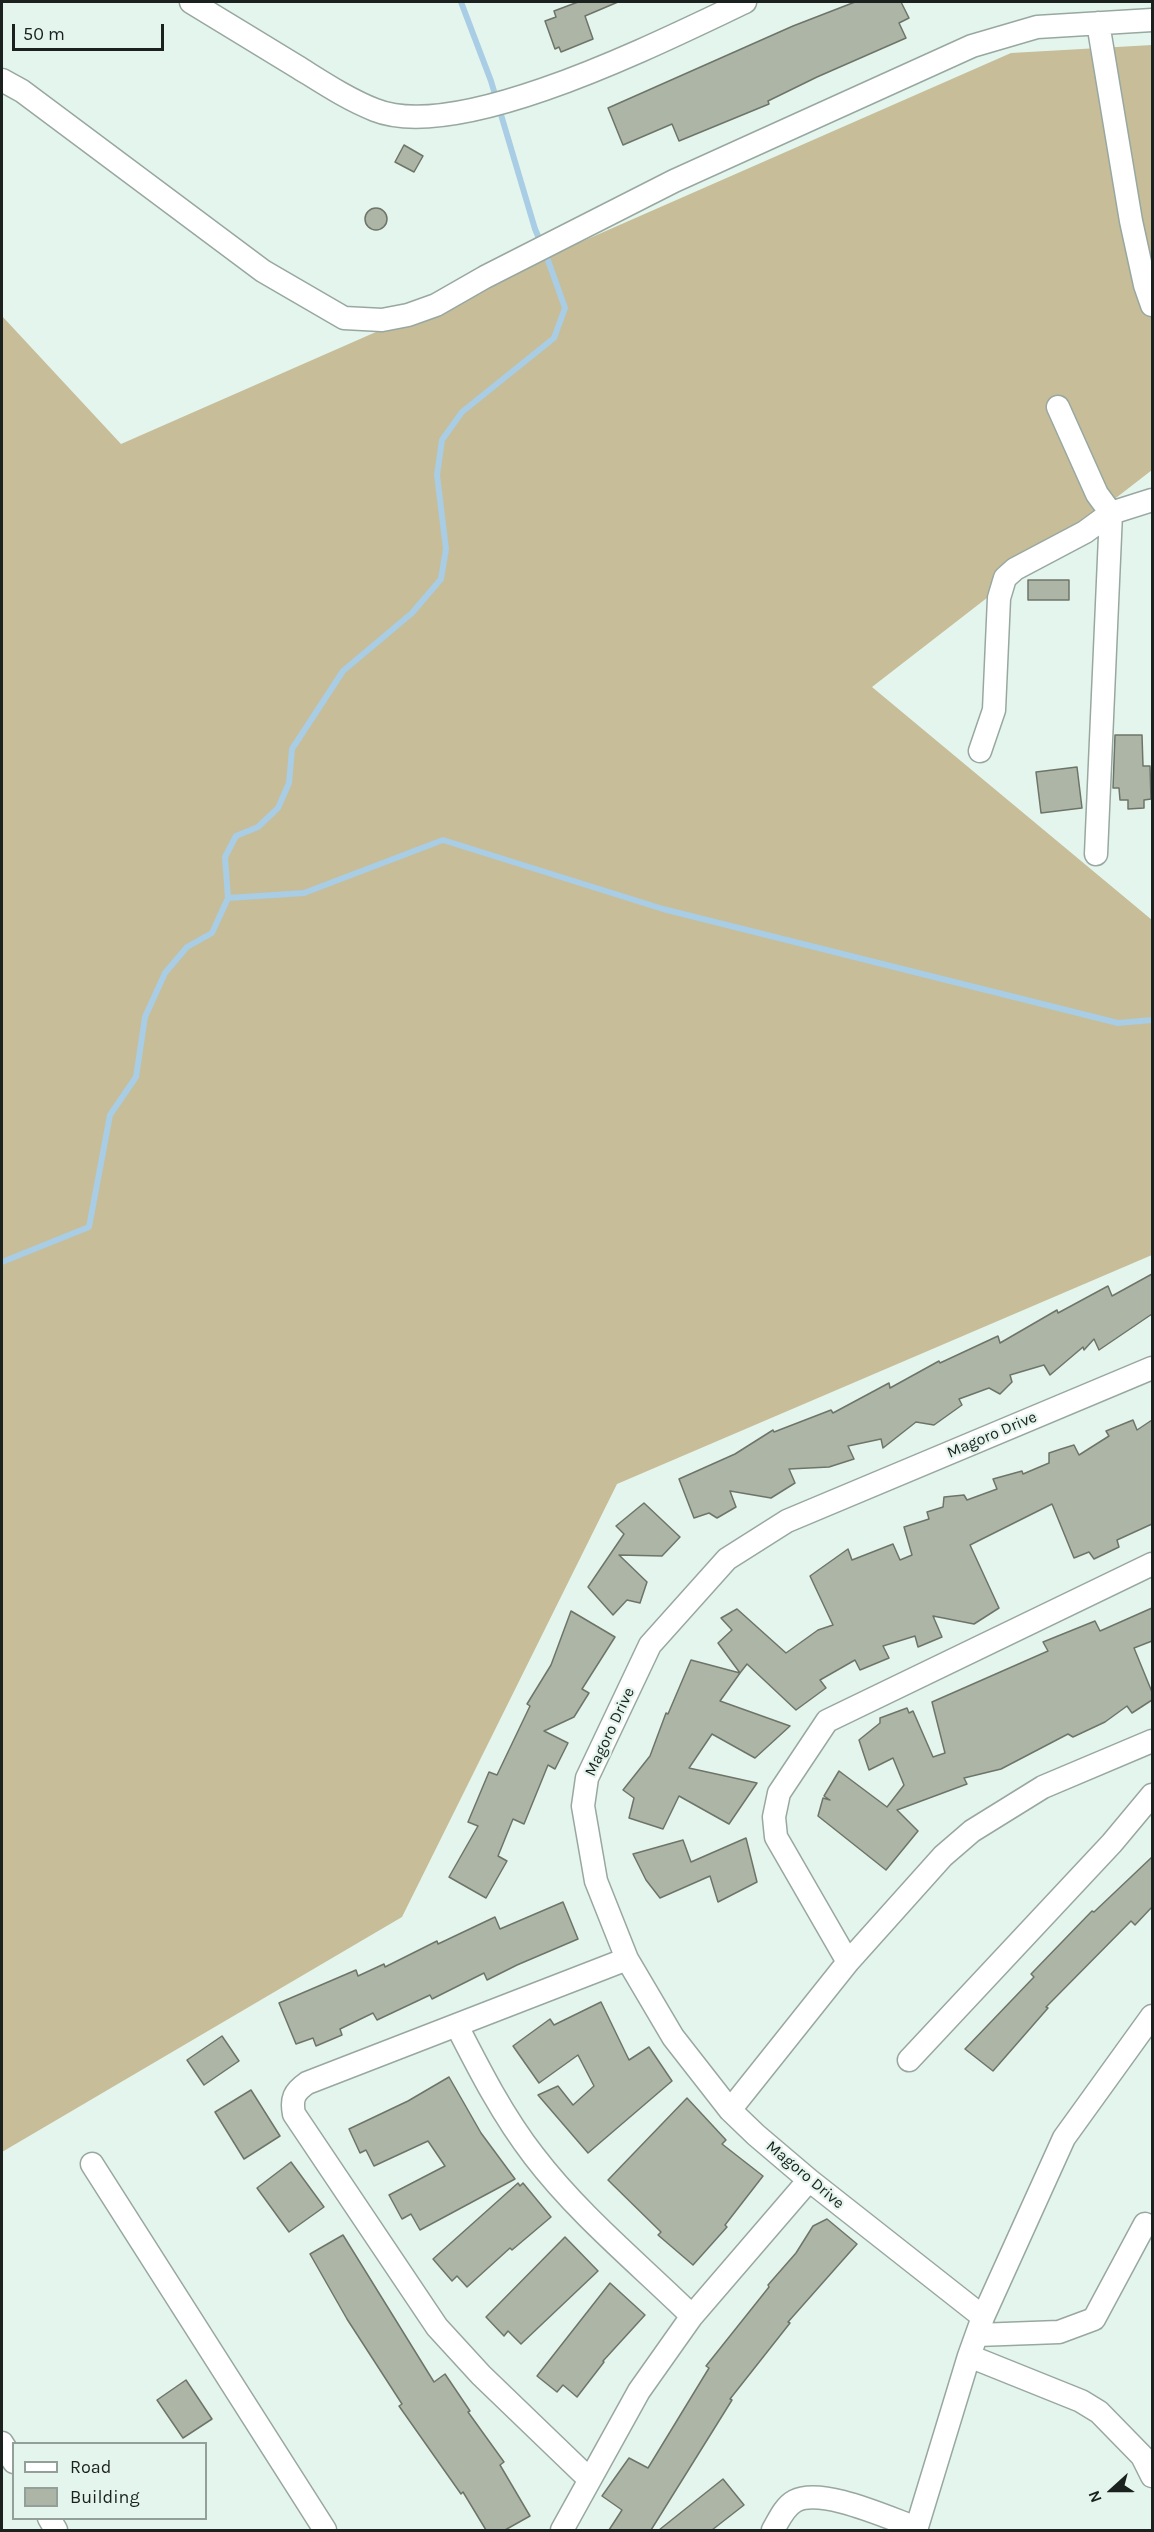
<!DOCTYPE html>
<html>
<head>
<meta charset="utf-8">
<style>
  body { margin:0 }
  #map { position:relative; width:1154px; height:2532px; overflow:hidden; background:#e4f5ed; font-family:Karla,sans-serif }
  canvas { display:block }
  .frame { position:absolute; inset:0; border:3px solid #1a211e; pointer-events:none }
  .legend { position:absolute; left:12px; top:2442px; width:195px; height:78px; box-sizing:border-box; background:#e4f5ed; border:2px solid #93a09a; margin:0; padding:8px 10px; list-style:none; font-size:18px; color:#1a211e }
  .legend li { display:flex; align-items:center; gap:12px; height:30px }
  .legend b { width:30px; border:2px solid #93a09a }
  .north { position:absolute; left:1082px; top:2460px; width:60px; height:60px; -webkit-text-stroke:4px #e4f5ed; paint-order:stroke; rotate:249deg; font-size:16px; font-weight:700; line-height:24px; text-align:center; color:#1a211e }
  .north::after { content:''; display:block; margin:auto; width:21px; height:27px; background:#1a211e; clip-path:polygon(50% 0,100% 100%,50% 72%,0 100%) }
  .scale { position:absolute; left:12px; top:24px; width:152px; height:27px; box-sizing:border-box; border:3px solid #1a211e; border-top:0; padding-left:8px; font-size:18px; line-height:21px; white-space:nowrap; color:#1a211e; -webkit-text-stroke:4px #e4f5ed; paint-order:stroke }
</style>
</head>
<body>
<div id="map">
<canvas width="1154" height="2532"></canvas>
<div class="frame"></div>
<ul class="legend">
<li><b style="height:8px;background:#fff"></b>Road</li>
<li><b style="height:16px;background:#adb5a7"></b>Building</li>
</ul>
<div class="north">N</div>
<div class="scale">50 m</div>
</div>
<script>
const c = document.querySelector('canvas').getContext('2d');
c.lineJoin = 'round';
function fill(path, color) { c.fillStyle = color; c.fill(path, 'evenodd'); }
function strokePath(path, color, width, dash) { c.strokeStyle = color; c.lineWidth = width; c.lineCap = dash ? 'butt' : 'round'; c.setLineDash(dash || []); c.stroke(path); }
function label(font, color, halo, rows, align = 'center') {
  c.font = font + ' Karla,sans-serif'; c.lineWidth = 4.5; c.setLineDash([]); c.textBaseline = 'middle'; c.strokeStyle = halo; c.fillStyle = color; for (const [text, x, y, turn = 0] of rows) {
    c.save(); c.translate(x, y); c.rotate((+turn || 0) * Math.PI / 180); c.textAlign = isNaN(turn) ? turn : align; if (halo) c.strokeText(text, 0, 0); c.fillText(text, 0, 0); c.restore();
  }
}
fill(new Path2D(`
  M 1152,45 L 1152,470 L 872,687 L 1152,920 L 1152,1255 L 617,1484 L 402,1917 L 2,2152 L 2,316 L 121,444 L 1011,53 Z`), '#c7bd98');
strokePath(new Path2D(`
  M 461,2 L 491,81 L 535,229 L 541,243
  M 228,898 L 304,893 L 443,840 L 663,909 L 1118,1023 L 1152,1020
  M 2,1262 L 89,1227 L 110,1115 L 136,1077 L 145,1017 L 165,973 L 187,947 L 212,933 L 228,898 L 225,857 L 236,836 L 258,827 L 278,808 L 289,783 L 292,749 L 343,671 L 412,613 L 441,579 L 446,549 L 437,475 L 442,440 L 462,412 L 554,338 L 565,308 L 545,252`), '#a8cde4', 6);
const building = new Path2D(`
  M 578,2 L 618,2 L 585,16 L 593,39 L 561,52 L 559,47 L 555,49 L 545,21 L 556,17 L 554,11 Z
  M 855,2 L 901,2 L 909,18 L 899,23 L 906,38 L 817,77 L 768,101 L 769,104 L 679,141 L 672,124 L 623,145 L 608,108 L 793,26 Z
  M 404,145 L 423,156 L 414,172 L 395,162 Z
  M365 219a11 11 0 1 1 22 0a11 11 0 1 1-22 0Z
  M 1028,580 L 1069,580 L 1069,600 L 1028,600 Z
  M 1115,735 L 1142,735 L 1143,766 L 1150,766 L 1151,799 L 1144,800 L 1144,808 L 1128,809 L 1128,800 L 1120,800 L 1119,788 L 1113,788 Z
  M 1077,767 L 1082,808 L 1041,813 L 1036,772 Z
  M 1152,1274 L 1152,1314 L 1099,1350 L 1094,1339 L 1084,1350 L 1083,1347 L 1050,1375 L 1044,1365 L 1010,1375 L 1012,1382 L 1000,1394 L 989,1388 L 959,1399 L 962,1405 L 934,1425 L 916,1422 L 883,1448 L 881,1439 L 848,1446 L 854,1459 L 829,1467 L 789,1469 L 795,1483 L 771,1498 L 730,1491 L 736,1507 L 717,1518 L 709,1513 L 694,1518 L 679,1479 L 735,1454 L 773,1430 L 774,1432 L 831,1410 L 833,1413 L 889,1383 L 890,1388 L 939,1361 L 940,1363 L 998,1336 L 1000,1343 L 1057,1310 L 1058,1313 L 1108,1286 L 1112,1296 Z
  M 1133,1420 L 1137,1430 L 1152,1420 L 1152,1524 L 1117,1540 L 1119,1547 L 1094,1559 L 1089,1552 L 1074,1558 L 1052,1504 L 970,1545 L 999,1608 L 974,1624 L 933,1616 L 942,1637 L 918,1647 L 915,1636 L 883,1646 L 889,1658 L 860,1670 L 855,1660 L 820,1680 L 826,1688 L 796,1710 L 747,1664 L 740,1673 L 718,1643 L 732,1630 L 721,1618 L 737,1609 L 786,1653 L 818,1630 L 833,1625 L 810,1576 L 848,1549 L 852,1560 L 893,1544 L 900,1560 L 912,1555 L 904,1527 L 929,1519 L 927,1512 L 943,1507 L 944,1497 L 964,1495 L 967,1500 L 997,1489 L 993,1479 L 1022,1471 L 1023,1474 L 1049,1463 L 1049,1453 L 1061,1449 L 1074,1445 L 1079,1455 L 1109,1436 L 1106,1431 Z
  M 644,1503 L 680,1537 L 662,1556 L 619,1555 L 647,1582 L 640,1603 L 627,1600 L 613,1615 L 588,1587 L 624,1534 L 616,1526 Z
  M 1152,1608 L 1152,1641 L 1134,1648 L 1152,1692 L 1152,1700 L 1132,1713 L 1127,1706 L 1105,1722 L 1073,1737 L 1068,1734 L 1001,1769 L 964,1778 L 967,1784 L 897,1810 L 918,1831 L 886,1870 L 818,1816 L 823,1798 L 830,1800 L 824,1796 L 839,1771 L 887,1807 L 904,1785 L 893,1758 L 869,1770 L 859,1740 L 880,1723 L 880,1718 L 907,1708 L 909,1713 L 913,1711 L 933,1757 L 945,1753 L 932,1702 L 1048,1651 L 1043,1642 L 1095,1621 L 1100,1631 Z
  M 571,1611 L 615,1637 L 582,1689 L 589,1693 L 574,1717 L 544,1731 L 568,1743 L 555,1769 L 548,1765 L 524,1824 L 513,1819 L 498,1856 L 507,1861 L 486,1898 L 449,1877 L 478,1826 L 468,1822 L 489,1772 L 497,1775 L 530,1706 L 527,1704 L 551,1665 Z
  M 691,1660 L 740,1673 L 720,1701 L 790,1726 L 755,1758 L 712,1734 L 689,1768 L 757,1783 L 729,1824 L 679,1796 L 663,1829 L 629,1818 L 634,1798 L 623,1790 L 650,1756 L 666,1713 L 668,1714 Z
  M 746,1838 L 757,1882 L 718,1902 L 710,1876 L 660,1898 L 646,1880 L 633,1854 L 683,1840 L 691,1862 Z
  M 1152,1857 L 1152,1907 L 1135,1925 L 1131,1921 L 1046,2007 L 1048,2008 L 993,2071 L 965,2049 L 1034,1977 L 1031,1974 L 1092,1911 L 1094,1912 Z
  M 563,1902 L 578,1939 L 517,1965 L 487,1980 L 484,1973 L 432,1999 L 430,1995 L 377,2020 L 373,2013 L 340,2029 L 342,2035 L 316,2046 L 313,2038 L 296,2044 L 279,2003 L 356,1970 L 358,1976 L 384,1964 L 385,1967 L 437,1941 L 438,1944 L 495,1917 L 500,1929 Z
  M 601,2002 L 629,2060 L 649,2047 L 672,2081 L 588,2153 L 538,2095 L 558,2086 L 573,2105 L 594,2086 L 578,2055 L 539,2083 L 513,2046 L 550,2019 L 554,2025 Z
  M 222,2036 L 239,2061 L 204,2085 L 187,2060 Z
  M 449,2077 L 481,2133 L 515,2179 L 420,2230 L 411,2214 L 402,2219 L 389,2195 L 445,2166 L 428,2141 L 374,2166 L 366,2150 L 360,2153 L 349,2129 L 408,2101 Z
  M 251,2090 L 280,2136 L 244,2159 L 215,2112 Z
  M 687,2098 L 726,2140 L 722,2144 L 763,2176 L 725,2225 L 727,2227 L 693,2265 L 658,2235 L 661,2232 L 608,2180 Z
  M 291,2162 L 324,2207 L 289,2232 L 257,2188 Z
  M 518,2183 L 520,2186 L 523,2183 L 551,2217 L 512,2250 L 510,2248 L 467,2287 L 457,2276 L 452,2281 L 433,2259 Z
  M 827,2219 L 857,2244 L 788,2322 L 790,2323 L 730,2399 L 732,2400 L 651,2530 L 609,2530 L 622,2510 L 602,2496 L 629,2458 L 648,2468 L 709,2368 L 706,2366 L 769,2287 L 768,2285 L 796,2253 L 813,2226 Z
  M 343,2235 L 434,2382 L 445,2374 L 470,2411 L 468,2412 L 504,2462 L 500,2465 L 530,2516 L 505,2530 L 486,2530 L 463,2492 L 461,2494 L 399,2406 L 402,2404 L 347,2319 L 310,2254 Z
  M 565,2237 L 598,2271 L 521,2344 L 508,2331 L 504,2336 L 486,2317 Z
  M 610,2283 L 645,2315 L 603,2361 L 604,2362 L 577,2397 L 563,2385 L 557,2392 L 537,2376 Z
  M 186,2380 L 212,2419 L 183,2438 L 157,2400 Z
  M 723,2479 L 744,2505 L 712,2530 L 659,2530 Z`);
fill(building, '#adb5a7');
strokePath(building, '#6e7568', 1.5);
const minor = new Path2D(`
  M 191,2 C 226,23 261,45 296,66 C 322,82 347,99 375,110 C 460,144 664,40 745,2
  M 1098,23 L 1131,221 L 1145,285 L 1152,305
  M 2,80 L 22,91 L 263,271 L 344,318 L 382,320 L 408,315 L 436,305 L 485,277 L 674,181 L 972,46 L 1037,27 L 1152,20
  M 1058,407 L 1097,494 L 1111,513 L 1096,854
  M 980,751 L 994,710 L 999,598 L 1005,578 L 1015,569 L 1085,532 L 1111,513 L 1152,500
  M 848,1962 L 776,1837 L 774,1817 L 779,1793 L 827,1721 L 1152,1564
  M 457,2026 C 480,2071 503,2116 534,2156 C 579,2215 639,2264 692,2316
  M 909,2060 L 1112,1843 L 1152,1795
  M 730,2110 L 848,1962 L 943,1856 L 972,1831 L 1043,1787 L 1152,1741
  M 92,2164 L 325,2530
  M 983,2317 L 809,2180 L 756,2135 L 730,2110 L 673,2037 L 627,1959 L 596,1881 L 583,1806 L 587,1778 L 650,1645 L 727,1559 L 787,1521 L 1152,1368
  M 977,2335 L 1059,2332 L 1094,2319 L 1145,2224
  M 969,2356 L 1081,2401 L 1099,2412 L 1142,2456 L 1152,2476
  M 2,2443 L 14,2462
  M 589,2479 L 481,2375 L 437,2327 L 294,2114 C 291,2099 294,2092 307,2083 L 627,1959
  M 49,2518 L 56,2530
  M 562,2530 L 639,2391 L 692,2316 L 809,2180
  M 773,2530 C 779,2520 784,2507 795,2501 C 822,2487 888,2518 917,2528
  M 916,2530 L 969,2356 L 983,2317 L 1064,2138 L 1152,2016`);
strokePath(minor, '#98a8a0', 25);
strokePath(minor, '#fff', 22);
label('16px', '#1a211e', '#e4f5ed', [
  ["Magoro Drive",992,1435,-23],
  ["Magoro Drive",610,1732,-65],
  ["Magoro Drive",805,2175,40]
]);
</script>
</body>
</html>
